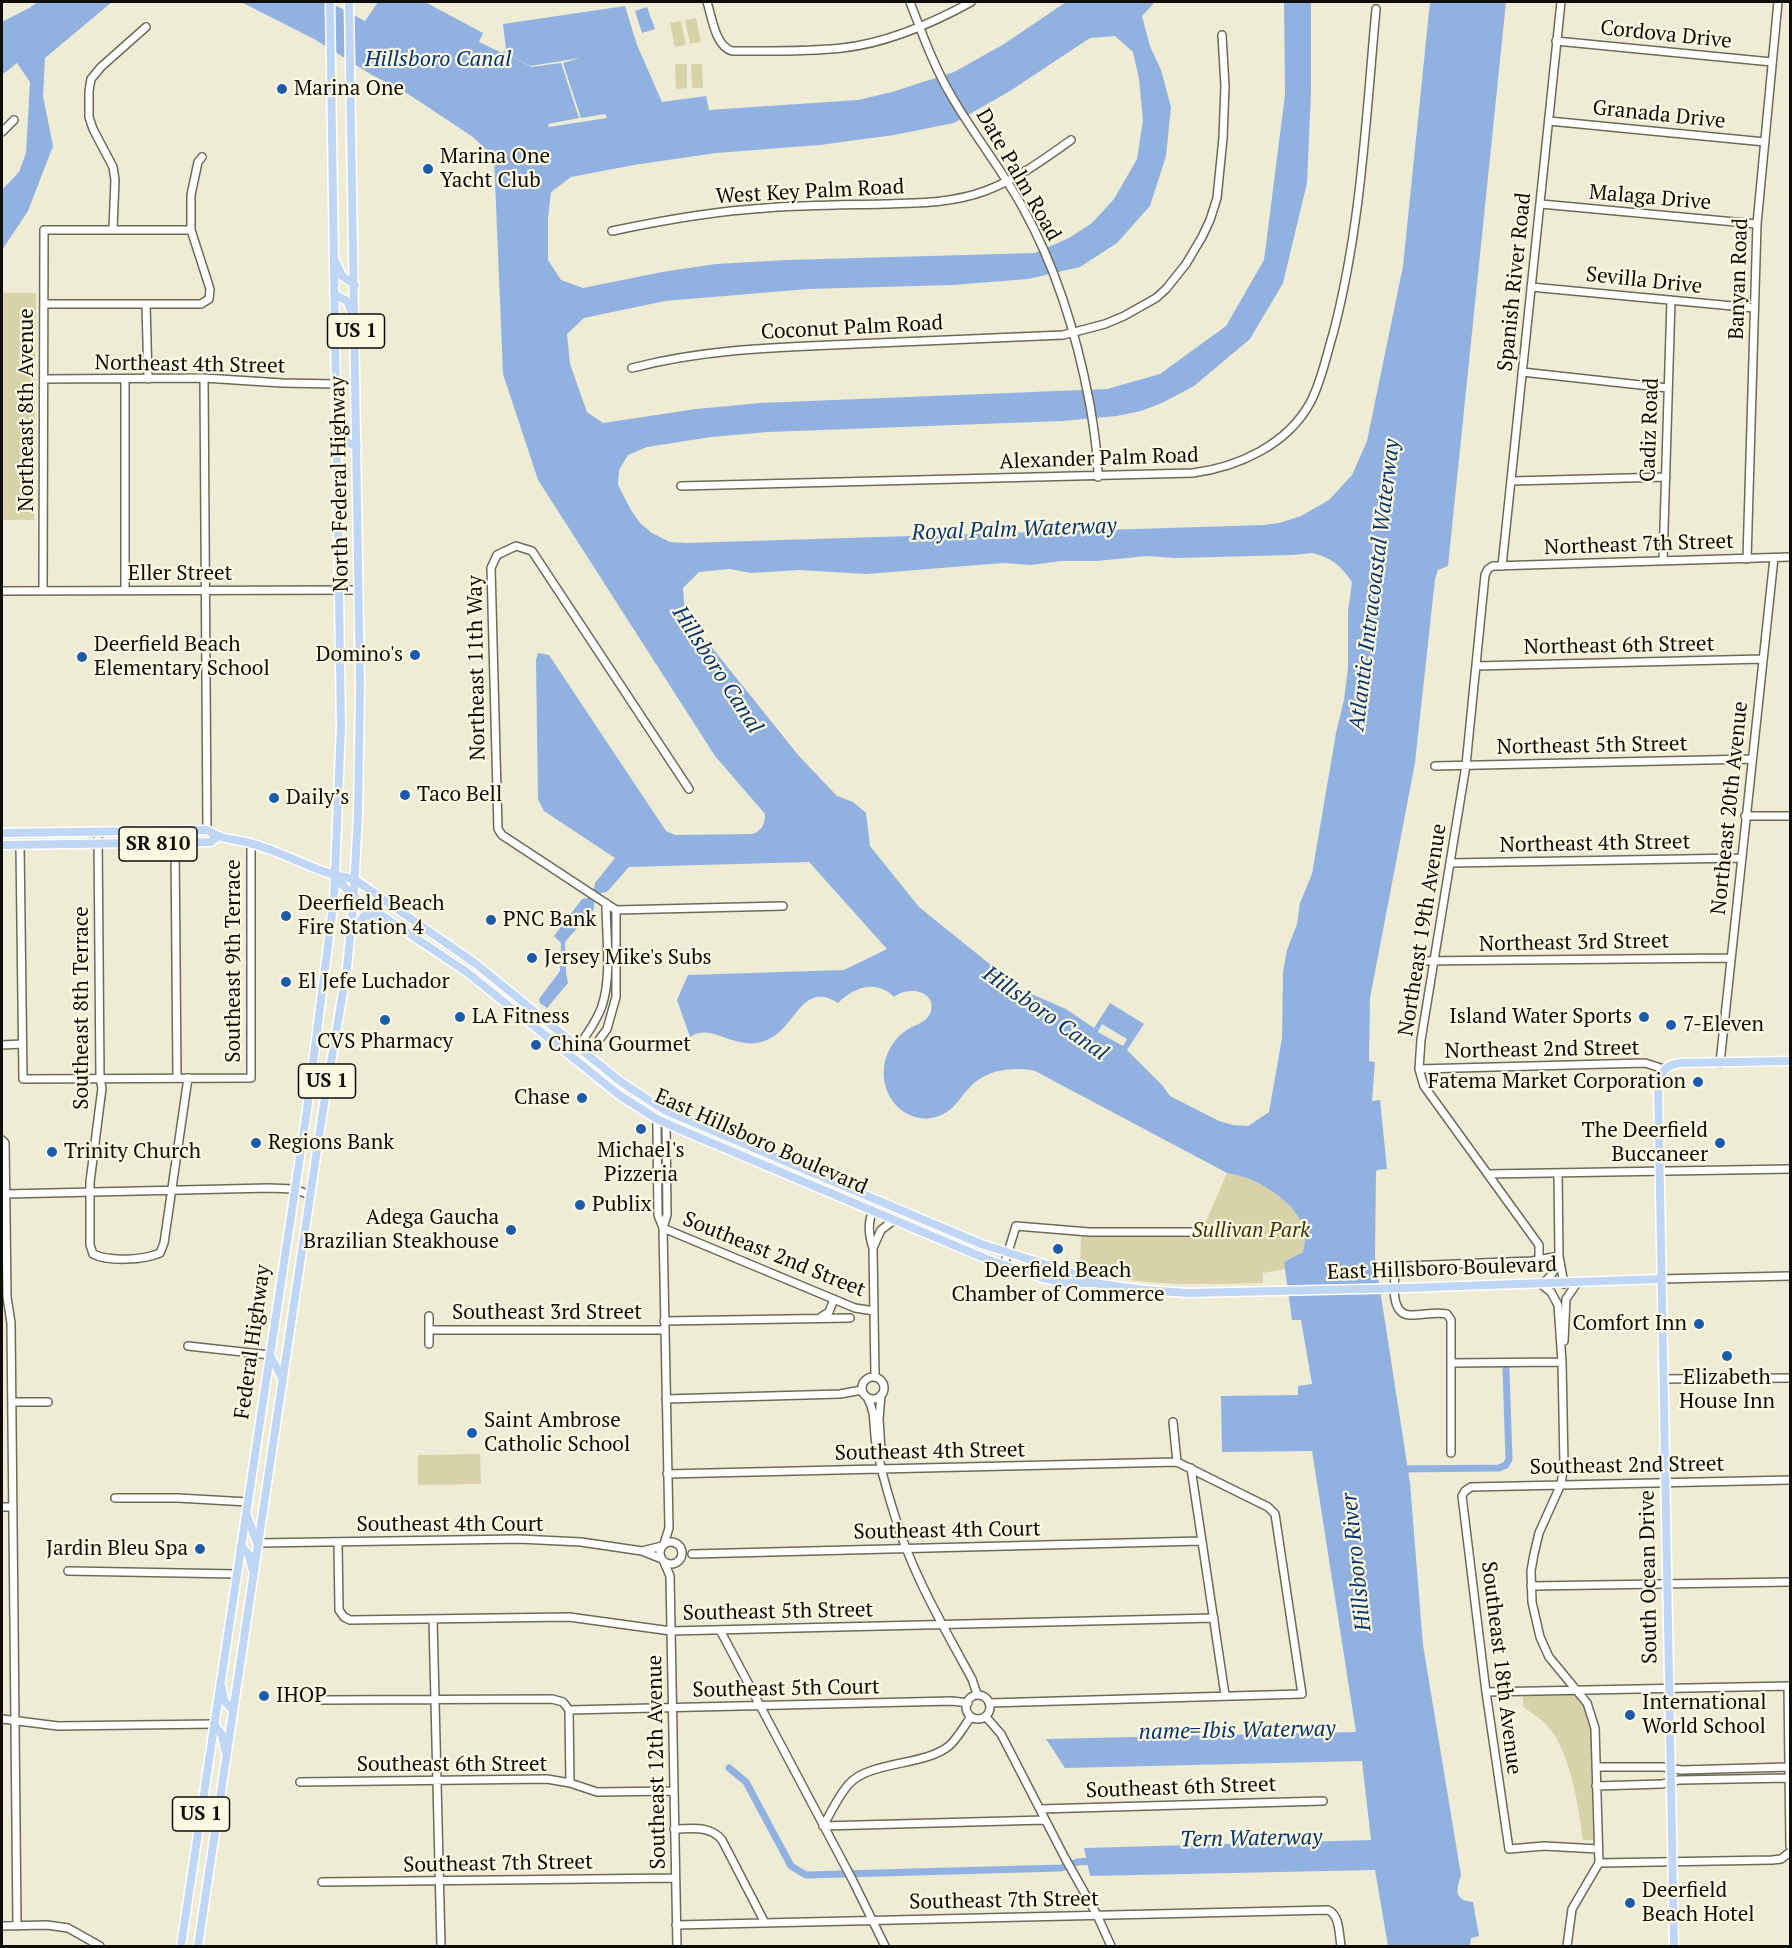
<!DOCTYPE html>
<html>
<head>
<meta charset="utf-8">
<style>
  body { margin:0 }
  #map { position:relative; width:1792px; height:1948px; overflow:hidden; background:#efecd6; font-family:"PT Serif",serif }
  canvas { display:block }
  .frame { position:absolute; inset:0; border:3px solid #0f0d07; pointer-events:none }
</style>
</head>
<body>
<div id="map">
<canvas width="1792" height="1948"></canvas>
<div class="frame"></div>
</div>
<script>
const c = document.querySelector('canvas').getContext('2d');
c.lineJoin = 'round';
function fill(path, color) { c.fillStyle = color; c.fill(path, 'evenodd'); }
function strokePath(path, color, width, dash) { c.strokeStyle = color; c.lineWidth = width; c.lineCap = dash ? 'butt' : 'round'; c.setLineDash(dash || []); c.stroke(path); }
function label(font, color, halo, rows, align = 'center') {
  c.font = font + ' "PT Serif",serif'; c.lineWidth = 4.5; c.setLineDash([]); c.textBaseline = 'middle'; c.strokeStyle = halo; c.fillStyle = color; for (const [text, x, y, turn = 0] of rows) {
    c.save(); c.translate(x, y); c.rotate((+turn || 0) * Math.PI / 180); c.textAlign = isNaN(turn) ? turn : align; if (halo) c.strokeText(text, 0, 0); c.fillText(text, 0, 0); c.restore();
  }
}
fill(new Path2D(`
  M 696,18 L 701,42 L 690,44 L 685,20 Z
  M 681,21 L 686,45 L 675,47 L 670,23 Z
  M 675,64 L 687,64 L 687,88 L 676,89 Z
  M 691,64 L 702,64 L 703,88 L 692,88 Z
  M 2,293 L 36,293 L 34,520 L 2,520 Z
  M 1227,1173 C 1236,1175 1246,1177 1254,1181 C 1281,1194 1313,1219 1303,1252 L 1284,1262 L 1285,1269 L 1263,1273 L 1263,1283 C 1201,1284 1139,1288 1080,1269 L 1081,1236 L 1204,1235 L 1204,1226 Z
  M 480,1454 L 481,1484 L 418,1485 L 418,1455 Z
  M 1571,1694 L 1575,1696 L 1583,1706 L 1591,1732 L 1593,1840 L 1583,1840 C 1578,1804 1571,1752 1546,1724 C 1539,1718 1531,1712 1523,1707 L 1523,1696 Z`), '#d8d2a8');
fill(new Path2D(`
  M 38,2 L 112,2 L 45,58 L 43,96 L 53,146 L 28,211 L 2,250 L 2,190 L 19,172 L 26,153 L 30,82 L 17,63 L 2,75 L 2,22 L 29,8 Z
  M 241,2 L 329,2 L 365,21 L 378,2 L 425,2 L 483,33 L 479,42 L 502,53 L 506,50 L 503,24 L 625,6 L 637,45 L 662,102 L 706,96 L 709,110 L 858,100 L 892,92 L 954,72 L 1004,44 L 1066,2 L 1155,2 L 1142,16 L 1150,46 L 1161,70 L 1171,107 L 1166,156 L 1150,206 L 1117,243 L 1080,267 L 1028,279 L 953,285 L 809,289 L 665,301 L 584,318 L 567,334 L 570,364 L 587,412 L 603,423 L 696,409 L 760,403 L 1107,389 L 1160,374 L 1226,326 L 1264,260 L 1285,95 L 1284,2 L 1311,2 L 1311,92 L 1307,183 L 1283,283 L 1250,339 L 1194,386 L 1162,403 L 1141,411 L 1117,416 L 1062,421 L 768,432 L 711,437 L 647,447 L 628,455 L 619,470 L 618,485 L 631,510 L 640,523 L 652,533 L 670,542 L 686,543 L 1264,525 L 1279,523 L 1301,516 L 1329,500 L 1352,475 L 1367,441 L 1403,266 L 1430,2 L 1506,2 L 1448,566 L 1438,570 L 1435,579 L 1415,763 L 1370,998 L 1369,1061 L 1375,1062 L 1372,1101 L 1380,1100 L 1387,1169 L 1377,1170 L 1376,1172 L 1375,1257 L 1410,1483 L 1423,1645 L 1461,1875 C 1456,1891 1454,1900 1473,1902 L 1479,1936 L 1471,1938 L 1470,1946 L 1388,1946 L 1375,1870 L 1090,1876 L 1084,1848 L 1371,1840 L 1362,1761 L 1065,1768 L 1046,1739 L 1356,1732 L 1312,1451 L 1222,1452 L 1221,1396 L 1298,1395 L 1298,1386 L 1312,1384 L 1301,1320 L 1292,1320 L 1284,1262 L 1303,1252 C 1313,1219 1281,1194 1254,1181 C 1246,1177 1236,1175 1227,1173 L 1035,1071 C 1015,1067 995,1069 978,1080 C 967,1088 962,1098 953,1107 C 938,1122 914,1122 899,1108 C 876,1087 880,1050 904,1032 C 912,1025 925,1024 930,1014 C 939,991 908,985 894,997 C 876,979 854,987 838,1003 C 802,980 796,1027 769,1039 C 736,1055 714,1021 690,1037 L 677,1000 L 688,975 L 844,970 L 887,949 L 809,862 L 629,867 L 607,892 L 601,893 L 594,903 L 594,909 L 565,942 L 566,973 L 568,983 L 547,1008 L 540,1003 L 539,999 L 560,971 L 561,943 L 554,936 L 582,899 L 587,898 L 594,888 L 595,883 L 615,858 L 544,811 L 538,799 L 536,660 L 538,653 L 549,655 L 666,831 L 675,835 L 752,834 C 762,831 765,824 765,814 L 715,756 L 538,480 L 503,374 L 494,157 L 473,137 L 405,92 L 372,75 L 314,39 ZM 1115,36 L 1133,52 L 1139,79 L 1143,120 L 1137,159 L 1114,199 L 1092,223 L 1069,238 L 1035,253 L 787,260 L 716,264 L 662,272 L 583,288 L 561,280 L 548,260 L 548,218 L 551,192 L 571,177 L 634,165 L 716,153 L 820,145 L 894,135 L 954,123 L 1010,91 L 1090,38 ZM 1312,553 C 1331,557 1341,566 1352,582 L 1348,611 L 1348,668 L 1344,700 L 1336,733 L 1312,874 L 1300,903 L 1297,924 L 1287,950 L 1283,972 L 1282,1038 L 1269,1112 L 1248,1126 L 1233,1125 L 1219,1121 L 1170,1096 L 1162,1085 L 1127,1050 L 1144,1024 L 1110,1003 L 1094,1028 L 1066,1009 L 1022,990 L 919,907 L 870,846 L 866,813 L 853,802 L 837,796 L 799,756 L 685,614 L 683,588 L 699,572 L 730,569 L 751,573 L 799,570 L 866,574 L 1003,563 L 1031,565 L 1061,561 L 1097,561 L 1147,556 L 1176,558 L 1293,555 ZM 1102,1024 L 1127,1039 L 1123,1046 L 1098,1032 Z
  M 647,7 L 655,29 L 642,33 L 635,11 Z`), '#91b2e0');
fill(new Path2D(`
  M 505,53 L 530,66 L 580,58 L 563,63 L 581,118 L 605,114 L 607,118 L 549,127 L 548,124 L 579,118 L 561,63 L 531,67 Z`), '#efecd6');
strokePath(new Path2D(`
  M 1398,1469 L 1499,1468 L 1506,1465 L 1509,1459 L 1506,1370
  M 729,1768 L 746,1782 L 791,1866 L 806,1875 L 1061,1868 L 1077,1862 L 1094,1861`), '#91b2e0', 7);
const minor = new Path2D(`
  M 707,2 C 712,17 715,46 732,51 C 768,51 806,52 842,48 C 888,43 931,24 971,2
  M 910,2 C 922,33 934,67 952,97 C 974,135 1002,170 1023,208 C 1057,269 1077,336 1090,405 C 1094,429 1098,453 1098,477
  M 1556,41 L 1772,62
  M 1549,121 L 1765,142
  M 2,132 L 14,120
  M 1541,204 L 1757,224
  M 113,229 L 115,180 L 113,167 L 93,129 L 89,117 L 89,91 L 91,79 L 101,67 L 146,27
  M 612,231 C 664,220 714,211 766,208 C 806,205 845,205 885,204 C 918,203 953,203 985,191 C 1017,179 1043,160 1071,140
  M 1531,287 L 1754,308
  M 44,304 L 201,304 L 209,299 L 210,289 L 191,230 L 191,195 L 198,162 L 202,157
  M 146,304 L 148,379
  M 632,368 C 705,349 779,347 854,344 C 923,341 993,338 1063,335 L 1105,324 L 1124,316 L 1156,298 L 1166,289 L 1186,264 L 1202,237 L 1210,220 L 1217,198 L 1223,138 L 1225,86 L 1222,35
  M 1522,372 L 1668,388
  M 204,378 L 207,830
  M 44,379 L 204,378 L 282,383 L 336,384
  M 125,380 L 125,590
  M 1512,481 L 1666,477
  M 681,486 L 1193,473 C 1238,467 1287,445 1310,403 C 1321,383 1326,357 1333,334 C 1361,228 1366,118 1376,9
  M 1747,559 L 1757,224 L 1778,2
  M 1663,561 L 1671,300
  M 1502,566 L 1561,2
  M 2,591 L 359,590
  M 43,591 L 44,230 L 191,230
  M 1476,666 L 1763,659
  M 1435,766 L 1751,759
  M 1745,816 L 1790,816
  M 98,833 L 100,1079 L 102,1088 L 90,1182 L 90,1245 L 93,1254 C 109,1262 144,1260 160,1253 L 164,1243 L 188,1078
  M 175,843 L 177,1078
  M 20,845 L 23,1079 L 251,1078 L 251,843
  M 1450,863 L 1741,858
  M 616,910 L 502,835 L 498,829 L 491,568 L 497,555 L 516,546 L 532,551 L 689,789
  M 616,910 L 783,906
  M 1418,961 L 1731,958
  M 2,1045 L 22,1044
  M 578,1047 C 587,1034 597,1021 602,1006 C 612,976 606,935 606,903
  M 588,1055 L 607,1029 L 616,997 L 616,910
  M 1720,1063 L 1774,558
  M 1419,1069 L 1645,1063 L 1664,1069
  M 664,1110 L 657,1119 L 657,1128 L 658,1215 L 663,1228 L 669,1528 L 664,1544
  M 2,1140 L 5,1143 L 7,1297 L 11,1323 L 17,1926
  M 1558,1173 L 1559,1256 L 1564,1284
  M 1488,1174 L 1790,1169
  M 6,1194 L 269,1188 L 294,1189 L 310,1195
  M 873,1211 C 867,1223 869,1236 873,1248 L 875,1376
  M 663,1228 L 855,1308 L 874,1311
  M 663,1228 L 667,1215 L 666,1123 L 664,1110
  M 873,1248 L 881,1230 L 894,1220
  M 1559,1256 L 1552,1274 L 1542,1285 L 1551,1292 L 1558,1305 L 1562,1362 L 1564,1465 L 1561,1484 L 1539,1533 L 1534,1554 L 1531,1571 L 1532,1602 L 1540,1637 L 1549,1657 L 1587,1703 L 1595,1728 L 1599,1863 L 1572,1909 L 1567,1946
  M 1539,1260 L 1539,1245 L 1424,1086 L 1419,1069 L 1421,1040 L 1466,765 L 1485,575 L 1488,569 L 1493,566 L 1790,557
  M 1004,1265 L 1016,1226 L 1089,1232 L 1209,1232
  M 1660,1279 L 1790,1276
  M 429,1316 L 429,1344
  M 821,1317 L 829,1312 L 834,1299
  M 664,1321 L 850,1318
  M 429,1330 L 664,1330
  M 1564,1341 L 1566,1299 L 1577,1283
  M 188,1346 L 270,1355
  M 1451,1363 L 1562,1362
  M862 1388a11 11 0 1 1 22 0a11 11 0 1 1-22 0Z
  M 1663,1379 L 1790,1378
  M 881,1395 L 879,1419 L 881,1450
  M 666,1399 L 840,1394 L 862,1390
  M 868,1399 C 876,1413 873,1428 876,1443 C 880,1466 886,1488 893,1510 C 910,1570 942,1624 972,1679 L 977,1694
  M 12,1402 L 48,1402
  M 1173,1422 L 1177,1462
  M 1451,1453 L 1451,1320 L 1447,1314 C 1434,1311 1422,1316 1409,1315 C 1390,1313 1394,1282 1396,1269 L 1405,1266 L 1532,1261 L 1559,1256
  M 1191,1468 L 1225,1695
  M 667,1474 L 1177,1462 L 1268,1507 L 1275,1514 L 1302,1694 L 989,1703
  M 115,1498 L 178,1498 L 248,1502
  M 2,1507 L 13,1507
  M660 1553a11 11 0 1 1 22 0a11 11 0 1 1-22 0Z
  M 338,1542 L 339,1610 L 344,1617 L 350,1620 L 569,1617 L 671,1631 L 1214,1618
  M 258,1543 L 519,1539 L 581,1542 L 642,1551
  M 692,1554 L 1202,1541
  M 662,1559 L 642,1551 L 662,1546
  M 664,1562 L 670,1576 L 677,1946
  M 68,1571 L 237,1574
  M 1531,1586 L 1790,1582
  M 433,1619 L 441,1946
  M 720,1630 L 853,1881 L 885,1946
  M 1788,1686 L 1790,1846
  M 1486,1692 L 1790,1686
  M966 1707a12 12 0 1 1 24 0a12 12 0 1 1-24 0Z
  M 322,1700 L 552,1699 L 563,1702 L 569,1710 L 952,1701 L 968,1703
  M 569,1710 L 570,1783
  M 986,1717 L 1001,1734 L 1065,1858 L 1097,1915 L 1111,1946
  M 2,1719 L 58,1726 L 214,1724
  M 1596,1767 L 1663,1767 L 1681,1770 L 1789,1767
  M 300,1782 L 547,1779 L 570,1783 L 597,1792 L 674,1791
  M 1596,1786 L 1662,1784 L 1679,1780 L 1789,1778
  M 1040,1809 L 1323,1801
  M 823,1826 L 1045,1820
  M 823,1826 C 831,1813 839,1794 850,1783 C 871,1761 924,1766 949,1746 C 958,1738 964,1726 971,1717
  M 674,1829 C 692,1829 710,1825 722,1840 L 765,1923
  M 1598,1849 L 1544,1846 L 1509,1849 L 1486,1692 L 1462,1496 L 1465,1491 L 1471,1487 L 1790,1480
  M 1599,1863 L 1772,1860 L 1781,1859 L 1790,1852
  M 322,1882 L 675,1878
  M 676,1925 L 1328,1910 C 1340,1915 1339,1935 1341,1946
  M 2,1926 L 47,1925 L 68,1928 L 100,1946`);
const major = new Path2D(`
  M 336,262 L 342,276 L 355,285
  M 334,294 L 347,301 L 354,317
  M 338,427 L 345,441 L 357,447
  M 2,833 L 207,830 C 219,839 232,839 246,842 C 284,851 316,874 354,879 L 476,964 L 621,1082 L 664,1110 L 981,1244 L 1066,1271 L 1094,1283
  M 2,845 L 211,842 L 217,837
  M 335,877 L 353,896 L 468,973 L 619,1095 L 657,1119 L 679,1129 L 989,1260 L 1043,1278 L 1067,1283 L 1094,1283 L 1144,1290 L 1188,1293 L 1362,1289
  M 351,934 L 364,916 L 379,915
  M 1404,1288 L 1660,1279
  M 270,1355 L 282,1378
  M 247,1516 L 257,1543
  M 241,1546 L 249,1555 L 252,1568
  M 222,1688 L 224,1701 L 233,1710
  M 214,1724 L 222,1735 L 225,1750
  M 181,1946 L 307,1110 L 334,898 L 341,726 L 330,2
  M 198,1946 L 323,1110 L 347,968 L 353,908 L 358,814 L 360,687 L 349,2
  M 1674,1946 L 1658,1082 C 1662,1070 1667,1065 1680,1063 L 1790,1061`);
strokePath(minor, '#6d6a57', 10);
strokePath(major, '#fff', 11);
strokePath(minor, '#fff', 7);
strokePath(major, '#c0d6f5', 8);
const majorBridge = new Path2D(`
  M 1362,1289 L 1404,1288`);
strokePath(majorBridge, '#fff', 11, []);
strokePath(majorBridge, '#c0d6f5', 8);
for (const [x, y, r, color] of [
  [282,89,6,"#1c5aab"],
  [428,169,6,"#1c5aab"],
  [415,655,6,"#1c5aab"],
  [82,657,6,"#1c5aab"],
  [405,795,6,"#1c5aab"],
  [274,798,6,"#1c5aab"],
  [286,916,6,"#1c5aab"],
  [491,920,6,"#1c5aab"],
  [532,958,6,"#1c5aab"],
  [286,982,6,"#1c5aab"],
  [460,1017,6,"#1c5aab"],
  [1644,1017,6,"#1c5aab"],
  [385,1020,6,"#1c5aab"],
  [1671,1025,6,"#1c5aab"],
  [536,1045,6,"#1c5aab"],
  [1698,1082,6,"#1c5aab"],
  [582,1098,6,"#1c5aab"],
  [641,1129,6,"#1c5aab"],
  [256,1143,6,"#1c5aab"],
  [1720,1143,6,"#1c5aab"],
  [52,1152,6,"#1c5aab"],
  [580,1205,6,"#1c5aab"],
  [511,1230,6,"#1c5aab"],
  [1058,1249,6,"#1c5aab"],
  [1699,1324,6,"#1c5aab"],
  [1727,1356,6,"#1c5aab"],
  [472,1433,6,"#1c5aab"],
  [200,1549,6,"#1c5aab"],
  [264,1696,6,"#1c5aab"],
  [1630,1715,6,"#1c5aab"],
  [1630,1903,6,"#1c5aab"]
]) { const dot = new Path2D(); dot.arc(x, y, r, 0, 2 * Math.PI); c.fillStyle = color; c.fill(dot); strokePath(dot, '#fcf9e3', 2); }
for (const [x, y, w] of [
  [356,331,57],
  [158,844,78],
  [327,1081,57],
  [201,1814,57]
]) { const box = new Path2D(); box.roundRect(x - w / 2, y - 17, w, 34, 4.5); c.fillStyle = '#fcf9e3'; c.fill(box); strokePath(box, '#0f0d07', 1.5); }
label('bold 20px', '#0f0d07', null, [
  ["US 1",356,331],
  ["SR 810",158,844],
  ["US 1",327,1081],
  ["US 1",201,1814]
]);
label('21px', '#0f0d07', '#fcf9e3', [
  ["Cordova Drive",1666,35,6],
  ["Granada Drive",1659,115,6],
  ["Date Palm Road",1018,175,60],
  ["West Key Palm Road",810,192,-3],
  ["Malaga Drive",1650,198,5],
  ["Banyan Road",1739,279,-88],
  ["Sevilla Drive",1644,281,6],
  ["Spanish River Road",1515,282,-84],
  ["Coconut Palm Road",852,328,-3],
  ["Northeast 4th Street",190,365,1],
  ["Northeast 8th Avenue",27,410,-90],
  ["Cadiz Road",1650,430,-88],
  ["Alexander Palm Road",1099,459,-2],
  ["North Federal Highway",340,484,-91],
  ["Northeast 7th Street",1639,545,-2],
  ["Eller Street",180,574],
  ["Northeast 6th Street",1619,646,-1],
  ["Northeast 11th Way",477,668,-91],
  ["Northeast 5th Street",1592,746,-1],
  ["Northeast 20th Avenue",1730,808,-84],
  ["Northeast 4th Street",1595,844,-1],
  ["Northeast 19th Avenue",1423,930,-81],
  ["Northeast 3rd Street",1574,943,-1],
  ["Southeast 9th Terrace",234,961,-90],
  ["Southeast 8th Terrace",82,1008,-90],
  ["Northeast 2nd Street",1542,1050,-1],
  ["East Hillsboro Boulevard",761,1142,24],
  ["Southeast 2nd Street",774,1255,22],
  ["East Hillsboro Boulevard",1442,1269,-2],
  ["Southeast 3rd Street",547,1313],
  ["Federal Highway",253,1342,-82],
  ["Southeast 4th Street",930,1452,-1],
  ["Southeast 2nd Street",1627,1466,-1],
  ["Southeast 4th Court",450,1525],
  ["Southeast 4th Court",947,1531,-1],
  ["South Ocean Drive",1649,1577,-91],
  ["Southeast 5th Street",778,1612,-1],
  ["Southeast 18th Avenue",1501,1668,83],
  ["Southeast 5th Court",786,1689,-1],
  ["Southeast 12th Avenue",657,1762,-91],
  ["Southeast 6th Street",452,1765],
  ["Southeast 6th Street",1181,1788,-2],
  ["Southeast 7th Street",498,1864,-1],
  ["Southeast 7th Street",1004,1901,-1]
]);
label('21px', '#0f0d07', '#fcf9e3', [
  ["Marina One",294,89],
  ["Marina One",440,157],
  ["Yacht Club",440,181],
  ["Deerfield Beach",94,645],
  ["Elementary School",94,669],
  ["Domino's",403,655,"right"],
  ["Taco Bell",417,795],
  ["Daily’s",286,798],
  ["Deerfield Beach",298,904],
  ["Fire Station 4",298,928],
  ["PNC Bank",503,920],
  ["Jersey Mike's Subs",544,958],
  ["El Jefe Luchador",298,982],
  ["LA Fitness",472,1017],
  ["Island Water Sports",1632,1017,"right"],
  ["7-Eleven",1683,1025],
  ["CVS Pharmacy",385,1042,"center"],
  ["China Gourmet",548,1045],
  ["Fatema Market Corporation",1686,1082,"right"],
  ["Chase",570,1098,"right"],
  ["The Deerfield",1708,1131,"right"],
  ["Buccaneer",1708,1155,"right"],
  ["Regions Bank",268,1143],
  ["Michael's",641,1151,"center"],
  ["Pizzeria",641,1175,"center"],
  ["Trinity Church",64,1152],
  ["Publix",592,1205],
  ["Adega Gaucha",499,1218,"right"],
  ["Brazilian Steakhouse",499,1242,"right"],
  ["Deerfield Beach",1058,1271,"center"],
  ["Chamber of Commerce",1058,1295,"center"],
  ["Comfort Inn",1687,1324,"right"],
  ["Elizabeth",1727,1378,"center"],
  ["House Inn",1727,1402,"center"],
  ["Saint Ambrose",484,1421],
  ["Catholic School",484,1445],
  ["Jardin Bleu Spa",188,1549,"right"],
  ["IHOP",276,1696],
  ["International",1642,1703],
  ["World School",1642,1727],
  ["Deerfield",1642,1891],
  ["Beach Hotel",1642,1915]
], 'left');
label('italic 21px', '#3b3404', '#fcf9e3', [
  ["Sullivan Park",1251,1231]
]);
label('italic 22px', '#0a356c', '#fcf9e3', [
  ["Hillsboro Canal",438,60],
  ["Royal Palm Waterway",1014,530,-2],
  ["Atlantic Intracoastal Waterway",1375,585,-83],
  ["Hillsboro Canal",717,670,57],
  ["Hillsboro Canal",1045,1014,35],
  ["Hillsboro River",1357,1562,-96],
  ["name=Ibis Waterway",1237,1731,-1],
  ["Tern Waterway",1251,1839,-1]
]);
</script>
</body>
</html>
